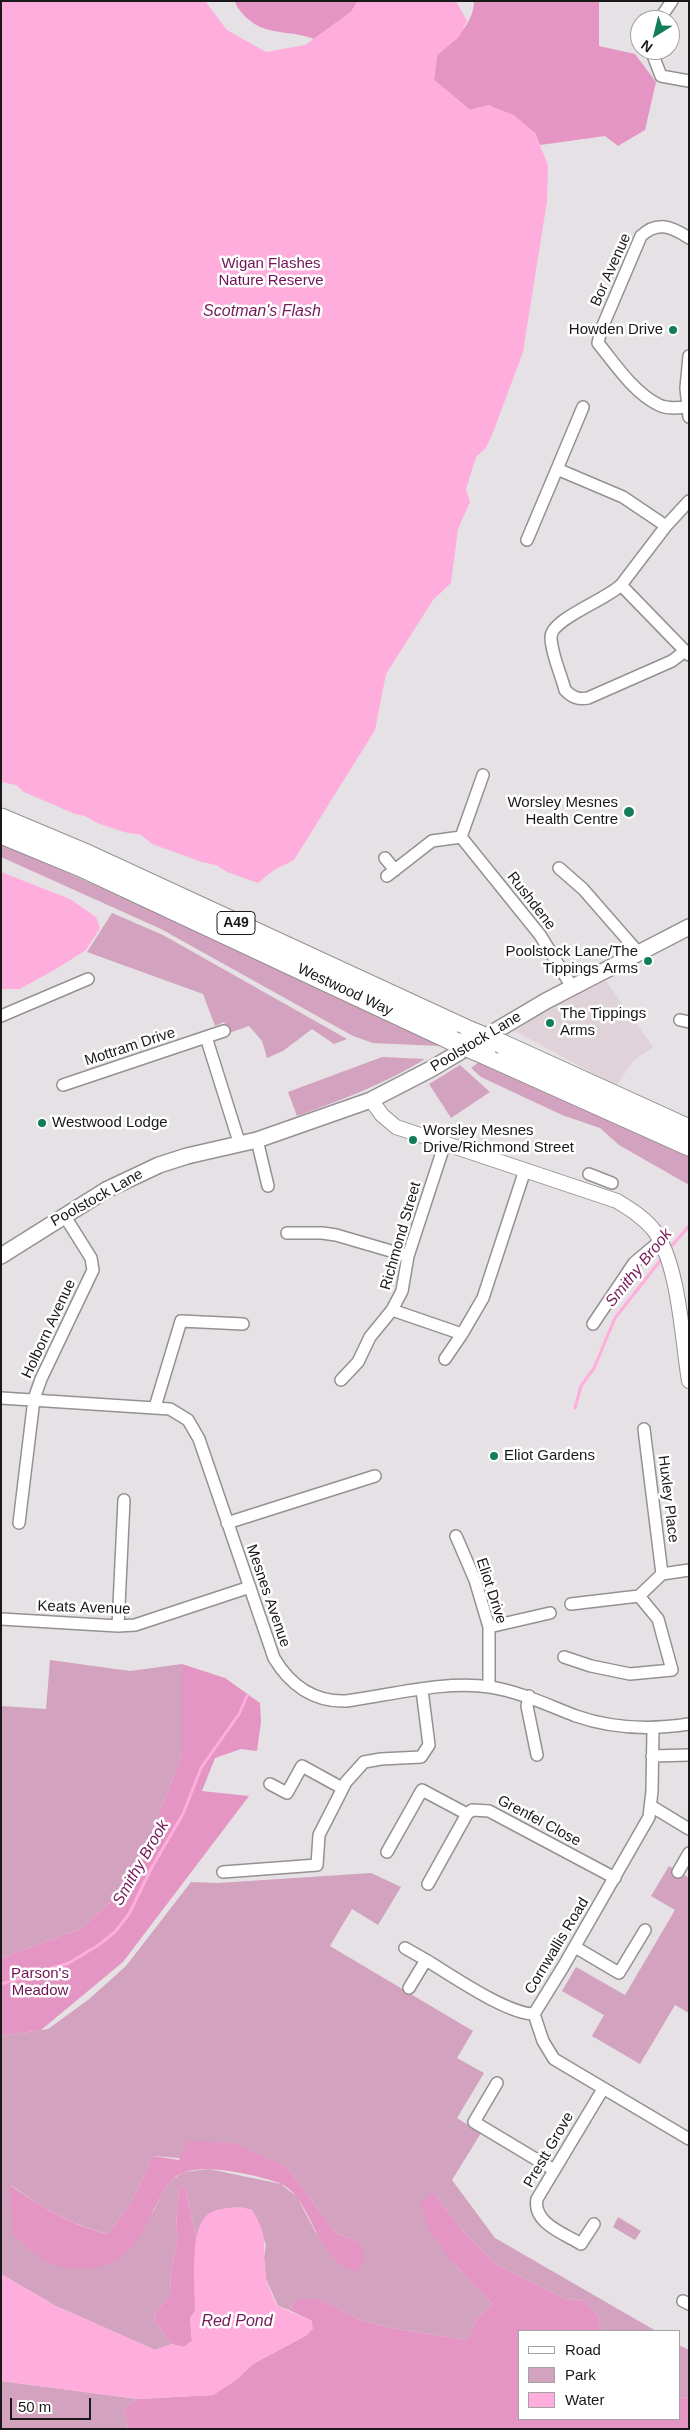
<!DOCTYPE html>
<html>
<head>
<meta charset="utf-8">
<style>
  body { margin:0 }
  #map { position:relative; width:690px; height:2430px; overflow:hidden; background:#e6e1e4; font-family:Helvetica,sans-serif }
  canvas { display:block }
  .frame { position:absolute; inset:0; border:2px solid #1a191a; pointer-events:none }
  .legend { position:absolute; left:518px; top:2330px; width:162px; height:90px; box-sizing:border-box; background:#fff; border:1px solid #a3a3a3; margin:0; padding:6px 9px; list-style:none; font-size:15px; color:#1a191a }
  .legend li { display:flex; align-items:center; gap:10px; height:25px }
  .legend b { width:25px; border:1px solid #a3a3a3 }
  .north { position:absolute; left:630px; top:10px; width:50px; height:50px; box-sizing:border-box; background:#fff; border:1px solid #a3a3a3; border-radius:50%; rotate:216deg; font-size:14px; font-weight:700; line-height:20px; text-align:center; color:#1a191a }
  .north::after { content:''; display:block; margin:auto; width:18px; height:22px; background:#127e59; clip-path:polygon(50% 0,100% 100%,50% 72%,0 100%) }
  .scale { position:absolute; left:10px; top:2398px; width:81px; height:22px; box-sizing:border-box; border:2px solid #1a191a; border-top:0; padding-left:6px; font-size:15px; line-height:18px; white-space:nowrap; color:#1a191a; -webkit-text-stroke:4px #fff; paint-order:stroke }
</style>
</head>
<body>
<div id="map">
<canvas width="690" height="2430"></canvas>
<div class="frame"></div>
<ul class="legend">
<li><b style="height:6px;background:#fff"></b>Road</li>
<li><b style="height:14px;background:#d3a2be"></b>Park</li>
<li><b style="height:14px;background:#feaddd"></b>Water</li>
</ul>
<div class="north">N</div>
<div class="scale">50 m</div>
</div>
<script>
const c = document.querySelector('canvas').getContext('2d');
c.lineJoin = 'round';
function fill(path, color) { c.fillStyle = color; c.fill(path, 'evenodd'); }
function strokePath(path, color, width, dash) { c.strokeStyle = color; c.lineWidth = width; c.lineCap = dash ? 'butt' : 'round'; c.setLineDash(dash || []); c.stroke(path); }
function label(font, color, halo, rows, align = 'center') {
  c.font = font + ' Helvetica,sans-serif'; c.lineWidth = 5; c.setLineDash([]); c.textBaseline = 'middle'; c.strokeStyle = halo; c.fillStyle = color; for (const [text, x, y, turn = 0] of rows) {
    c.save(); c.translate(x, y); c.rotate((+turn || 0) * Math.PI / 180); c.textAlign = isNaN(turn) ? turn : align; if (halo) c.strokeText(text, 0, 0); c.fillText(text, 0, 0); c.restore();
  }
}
fill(new Path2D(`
  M 606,981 L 653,1047 L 634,1060 L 616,1086 L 515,1031 L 539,1015 Z`), '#dfd2d9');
fill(new Path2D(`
  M 1,843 L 444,1042 L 440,1046 L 373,1043 L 353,1036 L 161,929 L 1,857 Z
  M 112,913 L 163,935 L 347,1039 L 334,1044 L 312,1029 L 283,1051 L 267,1058 L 262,1041 L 249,1026 L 229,1033 L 224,1022 L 215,1026 L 203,994 L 87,952 Z
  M 382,1057 L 425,1059 C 384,1084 342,1100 297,1116 L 288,1092 Z
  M 483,1059 L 689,1153 L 689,1185 L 619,1145 L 600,1128 L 562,1115 L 481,1077 L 471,1068 Z
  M 460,1065 L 490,1092 L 451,1118 L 429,1084 Z
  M 50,1660 L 130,1671 L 182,1664 L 182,1755 L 132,1883 L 80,1929 L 1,1958 L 1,1706 L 46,1709 Z
  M 669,1866 L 689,1878 L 689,2013 L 675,2005 L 640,2064 L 592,2036 L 604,2015 L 562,1991 L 576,1967 L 625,1995 L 675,1910 L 651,1896 Z
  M 371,1873 L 401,1887 L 378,1925 L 352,1909 L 330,1946 L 473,2031 L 457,2058 L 484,2073 L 457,2118 L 481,2133 L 452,2180 L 495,2238 L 656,2331 L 601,2331 L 598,2316 L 585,2301 L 565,2299 L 495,2264 L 462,2230 L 433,2192 L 452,2262 L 493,2304 L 477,2318 L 467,2340 L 391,2328 L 360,2320 L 321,2299 L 296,2299 L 289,2310 L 278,2306 L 266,2279 L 264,2257 L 266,2245 L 252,2210 C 226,2203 204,2213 196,2239 L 185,2186 L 179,2188 L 176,2226 L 178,2237 L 171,2270 L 170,2295 L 156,2312 L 155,2322 L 172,2344 L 155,2350 L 56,2306 L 1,2274 L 1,2036 L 48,2029 L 88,2000 L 126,1966 L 191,1882 L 218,1883 ZM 153,2156 L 287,2167 L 336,2233 L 360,2242 L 316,2233 L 297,2197 L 281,2184 L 209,2169 L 183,2172 L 171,2181 L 163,2192 L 153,2212 L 65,2267 L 13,2234 L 11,2185 C 43,2208 69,2224 108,2234 L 132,2201 Z
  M 618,2217 L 641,2231 L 635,2240 L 613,2227 Z
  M 679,2345 L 689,2350 L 689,2397 L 679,2399 Z
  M 1,2381 L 138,2399 L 124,2408 L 128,2429 L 1,2429 Z`), '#d3a2be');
fill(new Path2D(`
  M 235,1 L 358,1 L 351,12 L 314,39 C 297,32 279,34 263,28 C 253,25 237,11 235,1 Z
  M 474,1 L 599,1 L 599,46 L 635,54 L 656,82 L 645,130 L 618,146 L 605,136 L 540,145 L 535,133 L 489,105 L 470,110 L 434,80 L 437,55 C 453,42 474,24 474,1 Z
  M 182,1664 L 225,1678 L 260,1703 L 261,1722 L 257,1751 L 241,1749 L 215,1758 L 202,1791 L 249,1796 L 123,1962 L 41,2030 L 1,2036 L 1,1958 L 80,1929 L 132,1883 L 182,1755 Z
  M 187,2141 L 233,2143 L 287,2167 L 336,2233 L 360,2242 L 365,2260 L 357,2272 C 352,2269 345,2267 340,2264 C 314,2246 308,2194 279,2183 C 257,2175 204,2163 182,2173 C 167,2180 161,2197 153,2211 C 147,2224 139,2240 129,2250 C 107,2272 68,2275 41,2258 C 31,2252 22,2242 12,2234 L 10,2185 C 42,2207 70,2225 108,2234 L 132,2201 L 153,2156 L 179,2160 Z
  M 185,2186 L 196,2239 L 195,2311 L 190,2318 L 192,2341 L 184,2347 L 172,2344 L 155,2322 L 156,2312 L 170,2295 L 171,2270 L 178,2237 L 176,2226 L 179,2188 Z
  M 433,2192 L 462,2230 L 495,2264 L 565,2299 L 585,2301 L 598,2316 L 601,2331 L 519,2331 L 519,2419 L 679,2419 L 679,2399 L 689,2397 L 689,2429 L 128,2429 L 124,2408 L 138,2399 L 213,2395 L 236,2380 L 253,2364 L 307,2335 L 312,2321 L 289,2310 L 296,2299 L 321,2299 L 360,2320 L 391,2328 L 467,2340 L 477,2318 L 493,2304 L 452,2262 L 430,2232 L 420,2204 Z`), '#e495c4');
fill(new Path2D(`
  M 1,1 L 205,1 L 227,30 L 266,52 L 305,45 L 351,12 L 358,1 L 456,1 L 467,21 L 459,37 L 437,55 L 434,80 L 470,110 L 488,105 L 514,115 L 535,133 L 548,165 L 547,201 L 523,352 L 492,435 L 485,449 L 476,457 L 466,489 L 470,502 L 458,529 L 451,583 L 433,600 L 386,674 L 375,730 L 294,860 L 274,870 L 258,883 L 227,872 L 216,865 L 202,862 L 152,844 L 141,835 L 124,832 L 97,823 L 85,816 L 75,814 L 24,792 L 16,785 L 1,782 Z
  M 1,872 L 70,899 L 96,917 L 100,928 L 86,950 L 56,969 L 20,989 L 1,989 Z
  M 240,2207 L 252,2210 C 271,2239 261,2248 266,2277 C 268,2287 273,2297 277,2306 L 312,2321 L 313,2329 L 307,2335 L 253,2364 L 236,2380 L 213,2395 L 138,2399 L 1,2381 L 1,2274 L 56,2306 L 155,2350 L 172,2344 L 184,2347 L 192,2341 L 190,2318 L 195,2311 C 195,2288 189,2232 206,2216 C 214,2208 229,2208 240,2207 Z`), '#feaddd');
strokePath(new Path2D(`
  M 668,1250 L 689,1226
  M 575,1408 L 581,1386 L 594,1368 L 615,1318 L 663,1257
  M 1,1984 L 69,1963 L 97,1946 L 115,1932 L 129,1914 L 152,1867 L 183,1814 L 201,1768 L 239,1714 L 247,1696`), '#feaddd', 3);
const minor = new Path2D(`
  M 659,20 L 672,1
  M 651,50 L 661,76 L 689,81
  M 689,356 L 686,388 L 689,417
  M 686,407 C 677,408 667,409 659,405 C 634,393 615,364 598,343 L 601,330 L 641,236 C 657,221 671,226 689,238
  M 557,469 L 583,407
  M 689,501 L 666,526 L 621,585 L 689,655
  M 527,540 L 557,469 L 623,497 L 666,526
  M 621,585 C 606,600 551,619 551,637 C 551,653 561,674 565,690 C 572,697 578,700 588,698 L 672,661 L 685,651
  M 461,837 L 483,775
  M 385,858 L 395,870
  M 559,868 L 583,889 L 638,952
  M 387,876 L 432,841 L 461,837 L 540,935 L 572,987
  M 1,1016 L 88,979
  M 680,1020 L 689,1022
  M 206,1037 L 224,1031
  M 63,1085 L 206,1037 L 240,1145
  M 257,1140 L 268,1186
  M 589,1174 L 612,1183
  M 287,1233 L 322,1233 L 336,1235 L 408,1256
  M 392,1310 L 462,1334 L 483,1298 L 525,1170
  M 593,1324 L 634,1263 L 660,1241
  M 445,1359 L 462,1334
  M 341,1380 L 358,1362 L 370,1337 L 392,1310 L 402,1291 L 408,1256 L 445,1143
  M 1,1398 L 170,1409 L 188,1420 L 199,1439 L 274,1658 C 290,1685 314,1702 346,1701 C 391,1695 446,1680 490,1687 C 521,1692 547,1705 576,1716 C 613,1729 650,1730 689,1724
  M 155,1407 L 181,1321 L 243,1324
  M 644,1429 L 662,1574
  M 19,1523 L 34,1399 L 41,1379 L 93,1270 L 91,1258 L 64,1215
  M 227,1523 L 375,1476
  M 456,1536 L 475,1580 L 489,1627 L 489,1686
  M 571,1604 L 639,1596 L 662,1574 L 689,1570
  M 1,1619 L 118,1626 L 135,1625 L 250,1587
  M 118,1626 L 124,1500
  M 489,1627 L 550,1613
  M 564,1657 L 591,1666 L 630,1674 L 672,1670 L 658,1619 L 639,1596
  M 529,1696 L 527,1706 L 537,1755
  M 653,1729 L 652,1791 L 649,1817 L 563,1967 L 534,2014 L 543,2041 L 554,2059 L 689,2139
  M 652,1756 L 689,1755
  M 270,1784 L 287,1793 L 302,1766 L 342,1788
  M 651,1806 L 689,1829
  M 387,1852 L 422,1790 L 467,1814
  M 223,1872 L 317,1865 L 319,1835 L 346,1782 L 364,1762 L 381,1759 L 421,1757 L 429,1745 L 422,1690
  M 678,1872 L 689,1853
  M 428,1884 L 467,1814 L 472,1810 L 489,1811 L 615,1878
  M 575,1947 L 619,1973 L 645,1930
  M 405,1948 L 426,1960
  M 409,1988 L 426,1960 C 451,1975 507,2014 534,2014
  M 497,2083 L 474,2122 L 554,2170
  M 594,2224 L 581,2244 C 565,2234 532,2223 537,2199 L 603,2089
  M 683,2301 L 689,2304`);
const tertiary = new Path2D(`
  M 371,1100 L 382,1115 L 396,1127 L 617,1201 C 630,1209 643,1217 653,1229 C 679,1262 682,1339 689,1381`);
const secondary = new Path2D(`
  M 1,1256 L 106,1190 L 159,1165 L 187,1156 L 257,1140 L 371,1100 L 431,1069 L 546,1001 L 689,927`);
const trunk = new Path2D(`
  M 1,818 L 89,855 L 470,1031
  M 1,834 L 81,867 L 453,1041
  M 502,1044 L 689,1129
  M 486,1055 L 689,1146`);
strokePath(minor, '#959093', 14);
strokePath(tertiary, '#959093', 16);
strokePath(secondary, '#959093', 18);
strokePath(trunk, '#959093', 21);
strokePath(minor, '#fff', 11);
strokePath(tertiary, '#fff', 14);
strokePath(secondary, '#fff', 15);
strokePath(trunk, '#fff', 19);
const trunkBridge = new Path2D(`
  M 470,1031 L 502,1044
  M 453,1041 L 486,1055`);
strokePath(trunkBridge, '#959093', 21, []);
strokePath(trunkBridge, '#fff', 19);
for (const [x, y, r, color] of [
  [673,330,5,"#127e59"],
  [629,812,6,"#127e59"],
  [648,961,5,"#127e59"],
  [550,1023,5,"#127e59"],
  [42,1123,5,"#127e59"],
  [413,1140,5,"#127e59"],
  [494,1456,5,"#127e59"]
]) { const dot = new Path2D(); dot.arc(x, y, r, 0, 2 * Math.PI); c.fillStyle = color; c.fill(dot); strokePath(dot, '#fff', 2); }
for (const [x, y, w] of [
  [236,923,38]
]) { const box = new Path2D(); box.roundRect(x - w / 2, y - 11.5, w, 23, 4); c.fillStyle = '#fff'; c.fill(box); strokePath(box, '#1a191a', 1); }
label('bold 14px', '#1a191a', null, [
  ["A49",236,923]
]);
label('15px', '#701454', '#fff', [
  ["Wigan Flashes",271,264],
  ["Nature Reserve",271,281],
  ["Parson's",40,1974],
  ["Meadow",40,1991]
]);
label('15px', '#1a191a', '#fff', [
  ["Bor Avenue",611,270,-66],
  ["Rushdene",531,901,52],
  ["Westwood Way",345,990,25],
  ["Poolstock Lane",476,1042,-31],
  ["Mottram Drive",130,1047,-18],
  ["Poolstock Lane",97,1198,-29],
  ["Richmond Street",401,1236,-74],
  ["Holborn Avenue",49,1329,-65],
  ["Huxley Place",668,1499,83],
  ["Eliot Drive",491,1591,72],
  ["Mesnes Avenue",268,1596,71],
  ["Keats Avenue",84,1608,2],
  ["Grenfel Close",539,1821,28],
  ["Cornwallis Road",557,1946,-59],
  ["Prestt Grove",549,2150,-60]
]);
label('15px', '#1a191a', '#fff', [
  ["Howden Drive",663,330,"right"],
  ["Worsley Mesnes",618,803,"right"],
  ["Health Centre",618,820,"right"],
  ["Poolstock Lane/The",638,952,"right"],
  ["Tippings Arms",638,969,"right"],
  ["The Tippings",560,1014],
  ["Arms",560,1031],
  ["Westwood Lodge",52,1123],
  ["Worsley Mesnes",423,1131],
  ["Drive/Richmond Street",423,1148],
  ["Eliot Gardens",504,1456]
], 'left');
label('italic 16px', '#761a59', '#fff', [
  ["Scotman's Flash",262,312],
  ["Smithy Brook",639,1268,-51],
  ["Smithy Brook",141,1863,-60],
  ["Red Pond",237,2322]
]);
</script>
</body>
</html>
